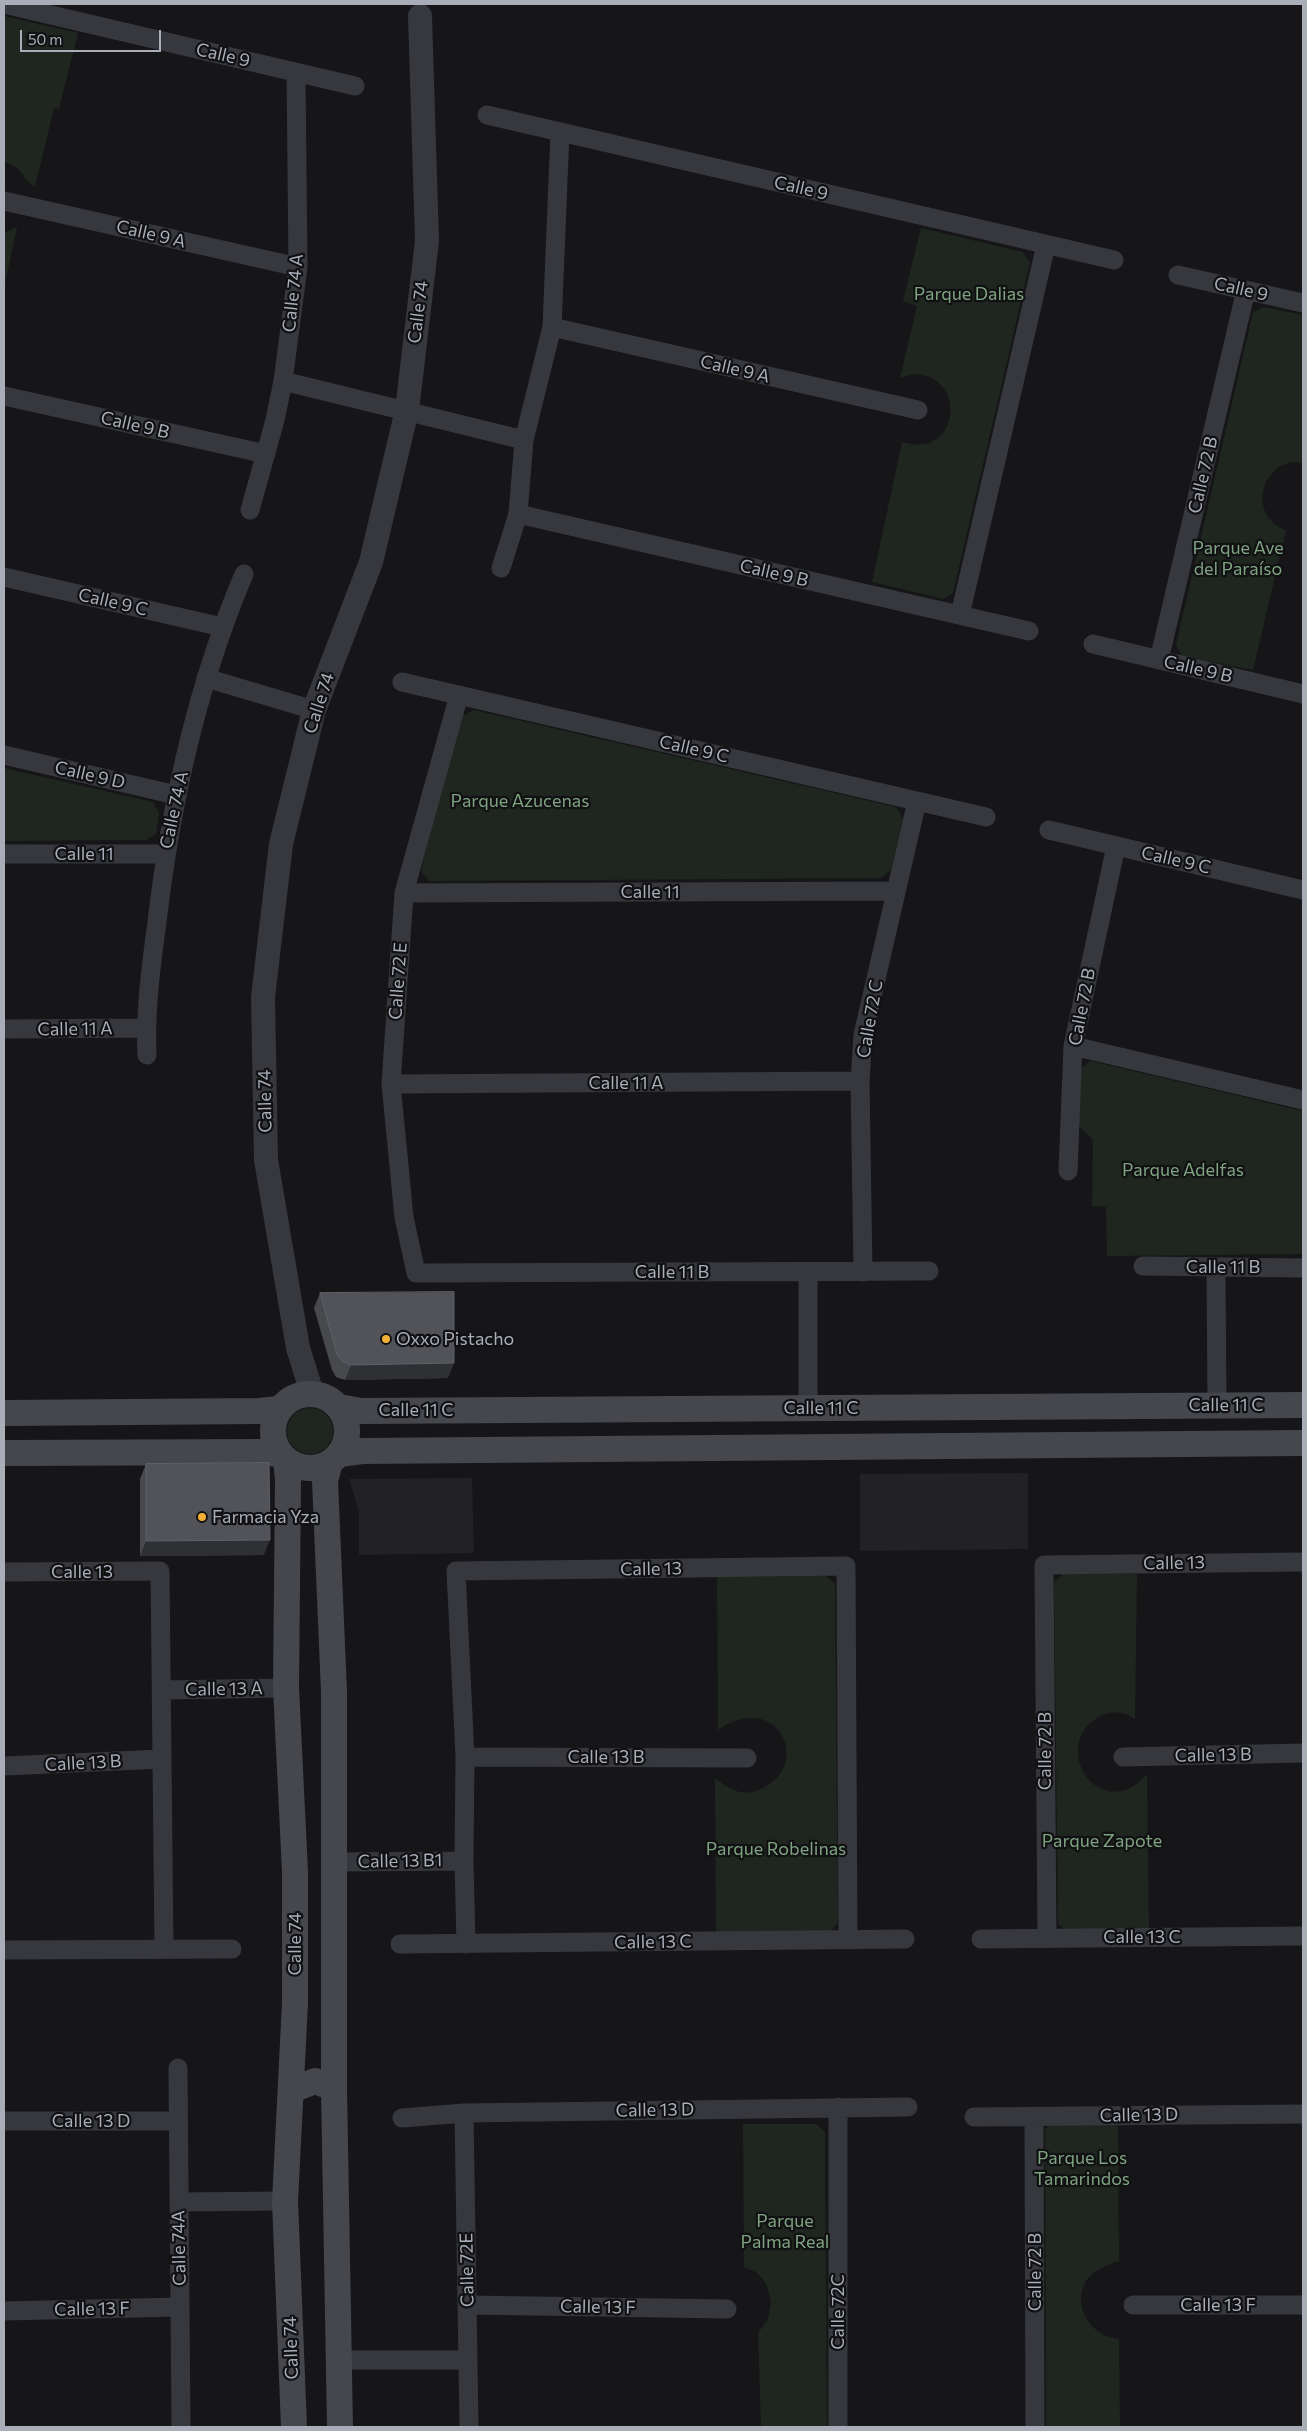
<!DOCTYPE html>
<html>
<head>
<meta charset="utf-8">
<style>
  body { margin:0 }
  #map { position:relative; width:1307px; height:2431px; overflow:hidden; background:#161618; font-family:Commissioner,sans-serif }
  canvas { display:block }
  .frame { position:absolute; inset:0; border:5px solid #a8adb8; pointer-events:none }
  .scale { position:absolute; left:20px; top:30px; width:141px; height:22px; box-sizing:border-box; border:2px solid #a8adb8; border-top:0; padding-left:6px; font-size:15px; line-height:18px; white-space:nowrap; color:#a8adb8; -webkit-text-stroke:4px #111113; paint-order:stroke }
</style>
</head>
<body>
<div id="map">
<canvas width="1307" height="2431"></canvas>
<div class="frame"></div>
<div class="scale">50 m</div>
</div>
<script>
const c = document.querySelector('canvas').getContext('2d');
c.lineJoin = 'round';
function fill(path, color) { c.fillStyle = color; c.fill(path, 'evenodd'); }
function strokePath(path, color, width, dash) { c.strokeStyle = color; c.lineWidth = width; c.lineCap = dash ? 'butt' : 'round'; c.setLineDash(dash || []); c.stroke(path); }
function label(font, color, halo, rows, align = 'center') {
  c.font = font + ' Commissioner,sans-serif'; c.lineWidth = 4.5; c.setLineDash([]); c.textBaseline = 'middle'; c.strokeStyle = halo; c.fillStyle = color; for (const [text, x, y, turn = 0] of rows) {
    c.save(); c.translate(x, y); c.rotate((+turn || 0) * Math.PI / 180); c.textAlign = isNaN(turn) ? turn : align; if (halo) c.strokeText(text, 0, 0); c.fillText(text, 0, 0); c.restore();
  }
}
fill(new Path2D(`
  M 1028,1473 L 1028,1549 L 860,1551 L 860,1474 Z
  M 472,1478 L 474,1553 L 359,1555 L 359,1512 L 349,1479 Z`), '#222225');
fill(new Path2D(`
  M 4,16 L 78,33 L 59,109 L 54,108 L 35,187 C 22,180 24,167 4,162 Z
  M 17,227 L 4,289 L 4,233 Z
  M 921,228 L 1023,252 L 1030,263 L 953,593 L 943,599 L 872,582 L 902,442 C 911,444 921,446 929,443 C 961,431 956,381 923,375 C 915,373 907,376 900,378 L 917,306 L 903,301 Z
  M 1264,307 L 1303,315 L 1303,463 C 1264,455 1244,515 1286,530 L 1253,670 L 1182,656 L 1176,645 L 1253,312 Z
  M 474,710 L 896,807 L 903,819 L 891,870 L 881,878 L 429,881 L 421,871 L 441,788 L 463,716 Z
  M 4,768 L 153,802 L 159,813 L 156,834 L 146,840 L 4,841 Z
  M 1091,1061 L 1303,1111 L 1303,1254 L 1107,1256 L 1106,1207 L 1092,1206 L 1093,1140 L 1079,1126 L 1078,1070 Z
  M287 1431a23 23 0 1 1 46 0a23 23 0 1 1-46 0Z
  M 1063,1574 L 1137,1574 L 1135,1719 C 1123,1711 1112,1710 1099,1717 C 1056,1741 1086,1805 1128,1789 C 1135,1786 1142,1779 1147,1775 L 1149,1930 L 1066,1931 L 1058,1924 L 1054,1582 Z
  M 826,1576 L 835,1584 L 838,1923 L 830,1932 L 716,1934 L 715,1778 C 730,1790 744,1798 763,1788 C 814,1762 775,1689 718,1730 L 717,1577 Z
  M 1053,2121 L 1118,2121 L 1119,2261 C 1107,2265 1093,2270 1086,2281 C 1071,2307 1092,2337 1119,2339 L 1120,2427 L 1046,2427 L 1045,2130 Z
  M 743,2124 L 816,2124 L 825,2132 L 827,2427 L 761,2427 L 758,2333 L 768,2319 L 771,2302 L 767,2286 L 762,2278 L 756,2272 L 744,2267 Z`), '#1e261f');
strokePath(new Path2D(`
  M 4,4 L 355,86
  M 487,115 L 1114,260
  M 4,201 L 298,267
  M 1178,275 L 1303,303
  M 552,327 L 918,410
  M 283,381 L 524,440
  M 4,396 L 266,454
  M 250,510 L 275,420 L 283,381 L 298,267 L 296,72
  M 518,514 L 1029,631
  M 501,568 L 518,514 L 524,440 L 552,327 L 560,132
  M 4,577 L 222,627
  M 960,615 L 1046,245
  M 1093,644 L 1303,694
  M 1159,660 L 1246,290
  M 206,678 L 314,710
  M 402,682 L 986,817
  M 459,695 L 404,893 L 391,1084 L 404,1217 L 416,1273 L 929,1271
  M 4,755 L 176,795
  M 1049,830 L 1303,890
  M 4,854 L 165,854
  M 404,893 L 895,891
  M 4,1029 L 146,1028
  M 1073,1046 L 1303,1100
  M 147,1055 C 145,1010 151,967 157,922 C 171,802 197,685 244,574
  M 391,1084 L 860,1081
  M 1068,1171 L 1073,1046 L 1116,846
  M 1143,1266 L 1303,1268
  M 1216,1267 L 1217,1406
  M 808,1272 L 808,1408
  M 863,1272 L 860,1081 L 863,1035 L 917,801
  M 4,1572 L 160,1571 L 164,1949
  M 161,1690 L 286,1688
  M 465,1757 L 747,1758
  M 1123,1757 L 1303,1753
  M 4,1766 L 162,1759
  M 336,1862 L 464,1861
  M 1047,1938 L 1044,1565 L 1303,1562
  M 981,1939 L 1303,1936
  M 400,1944 L 905,1939
  M 466,1944 L 464,1861 L 465,1757 L 456,1571 L 846,1566 L 848,1939
  M 4,1950 L 232,1949
  M 178,2068 L 181,2427
  M 838,2107 L 838,2427
  M 464,2113 L 469,2427
  M 1034,2116 L 1035,2427
  M 974,2117 L 1303,2114
  M 402,2118 L 464,2113 L 908,2107
  M 4,2121 L 178,2121
  M 179,2202 L 285,2201
  M 468,2305 L 727,2309
  M 1133,2305 L 1303,2305
  M 4,2311 L 180,2307
  M 338,2360 L 468,2360`), '#37383d', 19);
strokePath(new Path2D(`
  M 312,1393 L 298,1348 L 266,1160 L 263,997 L 281,844 L 314,710 L 371,562 L 407,410 L 427,241 L 420,16`), '#37383d', 24);
strokePath(new Path2D(`
  M273 1431a37 37 0 1 1 74 0a37 37 0 1 1-74 0Z
  M 339,1407 L 361,1411 L 1303,1405
  M 4,1413 L 259,1411 L 279,1409
  M 4,1453 L 260,1452 L 280,1454
  M 339,1454 L 362,1451 L 1303,1443
  M 286,1460 L 288,1480 L 286,1688 L 295,1872 L 295,2003 L 285,2201 L 294,2427
  M 330,1462 L 325,1481 L 334,1692 L 334,2088 L 340,2427
  M 292,2090 L 315,2081 L 334,2088`), '#45474d', 26);
fill(new Path2D(`
  M 320,1293 L 448,1378 L 345,1380 L 336,1377 L 332,1370 L 314,1308 Z
  M 146,1464 L 264,1555 L 140,1556 L 140,1479 Z`), '#47494d');
fill(new Path2D(`
  M 454,1363 L 448,1378 L 345,1380 L 351,1365 Z
  M 270,1540 L 264,1555 L 140,1556 L 146,1541 Z`), '#2f3033');
const building = new Path2D(`
  M 454,1292 L 454,1363 L 351,1365 L 342,1361 L 337,1354 L 320,1293 Z
  M 269,1463 L 270,1540 L 146,1541 L 146,1464 Z`);
fill(building, '#525359');
strokePath(building, '#5f6168', 1);
for (const [x, y, r, color] of [
  [386,1339,5,"#f2b134"],
  [202,1517,5,"#f2b134"]
]) { const dot = new Path2D(); dot.arc(x, y, r, 0, 2 * Math.PI); c.fillStyle = color; c.fill(dot); strokePath(dot, '#111113', 2); }
label('18px', '#a8adb8', '#111113', [
  ["Calle 9",223,55,13],
  ["Calle 9",801,188,13],
  ["Calle 9 A",151,234,13],
  ["Calle 9",1241,289,13],
  ["Calle 74 A",293,293,-84],
  ["Calle 74",418,312,-83],
  ["Calle 9 A",735,369,13],
  ["Calle 9 B",135,425,13],
  ["Calle 72 B",1203,475,-77],
  ["Calle 9 B",774,573,13],
  ["Calle 9 C",113,602,13],
  ["Calle 9 B",1198,669,13],
  ["Calle 74",319,703,-72],
  ["Calle 9 C",694,749,13],
  ["Calle 9 D",90,775,13],
  ["Calle 74 A",174,810,-78],
  ["Calle 11",84,854],
  ["Calle 9 C",1176,860,13],
  ["Calle 11",650,892],
  ["Calle 72 E",398,981,-86],
  ["Calle 72 B",1082,1007,-79],
  ["Calle 72 C",870,1019,-80],
  ["Calle 11 A",75,1029,-1],
  ["Calle 11 A",626,1083],
  ["Calle 74",265,1101,-91],
  ["Calle 11 B",1223,1267],
  ["Calle 11 B",672,1272],
  ["Calle 11 C",1226,1405],
  ["Calle 11 C",821,1408],
  ["Calle 11 C",416,1410],
  ["Calle 13",1174,1563,-1],
  ["Calle 13",651,1569,-1],
  ["Calle 13",82,1572],
  ["Calle 13 A",224,1689,-1],
  ["Calle 72 B",1045,1751,-90],
  ["Calle 13 B",1213,1755,-1],
  ["Calle 13 B",606,1757],
  ["Calle 13 B",83,1763,-3],
  ["Calle 13 B1",400,1861,-1],
  ["Calle 13 C",1142,1937],
  ["Calle 13 C",653,1942,-1],
  ["Calle 74",295,1944,-90],
  ["Calle 13 D",655,2110,-1],
  ["Calle 13 D",1139,2115,-1],
  ["Calle 13 D",91,2121],
  ["Calle 74A",179,2248,-91],
  ["Calle 72E",467,2270,-91],
  ["Calle 72 B",1035,2272,-90],
  ["Calle 13 F",1218,2305],
  ["Calle 13 F",598,2307,1],
  ["Calle 13 F",92,2309,-1],
  ["Calle 72C",838,2312,-90],
  ["Calle 74",291,2348,-92]
]);
label('18px', '#7fa381', '#111113', [
  ["Parque Dalias",969,294],
  ["Parque Ave",1238,548],
  ["del Paraíso",1238,569],
  ["Parque Azucenas",520,801],
  ["Parque Adelfas",1183,1170],
  ["Parque Zapote",1102,1841],
  ["Parque Robelinas",776,1849],
  ["Parque Los",1082,2158],
  ["Tamarindos",1082,2179],
  ["Parque",785,2221],
  ["Palma Real",785,2242]
]);
label('18px', '#a8adb8', '#111113', [
  ["Oxxo Pistacho",396,1339],
  ["Farmacia Yza",212,1517]
], 'left');
</script>
</body>
</html>
